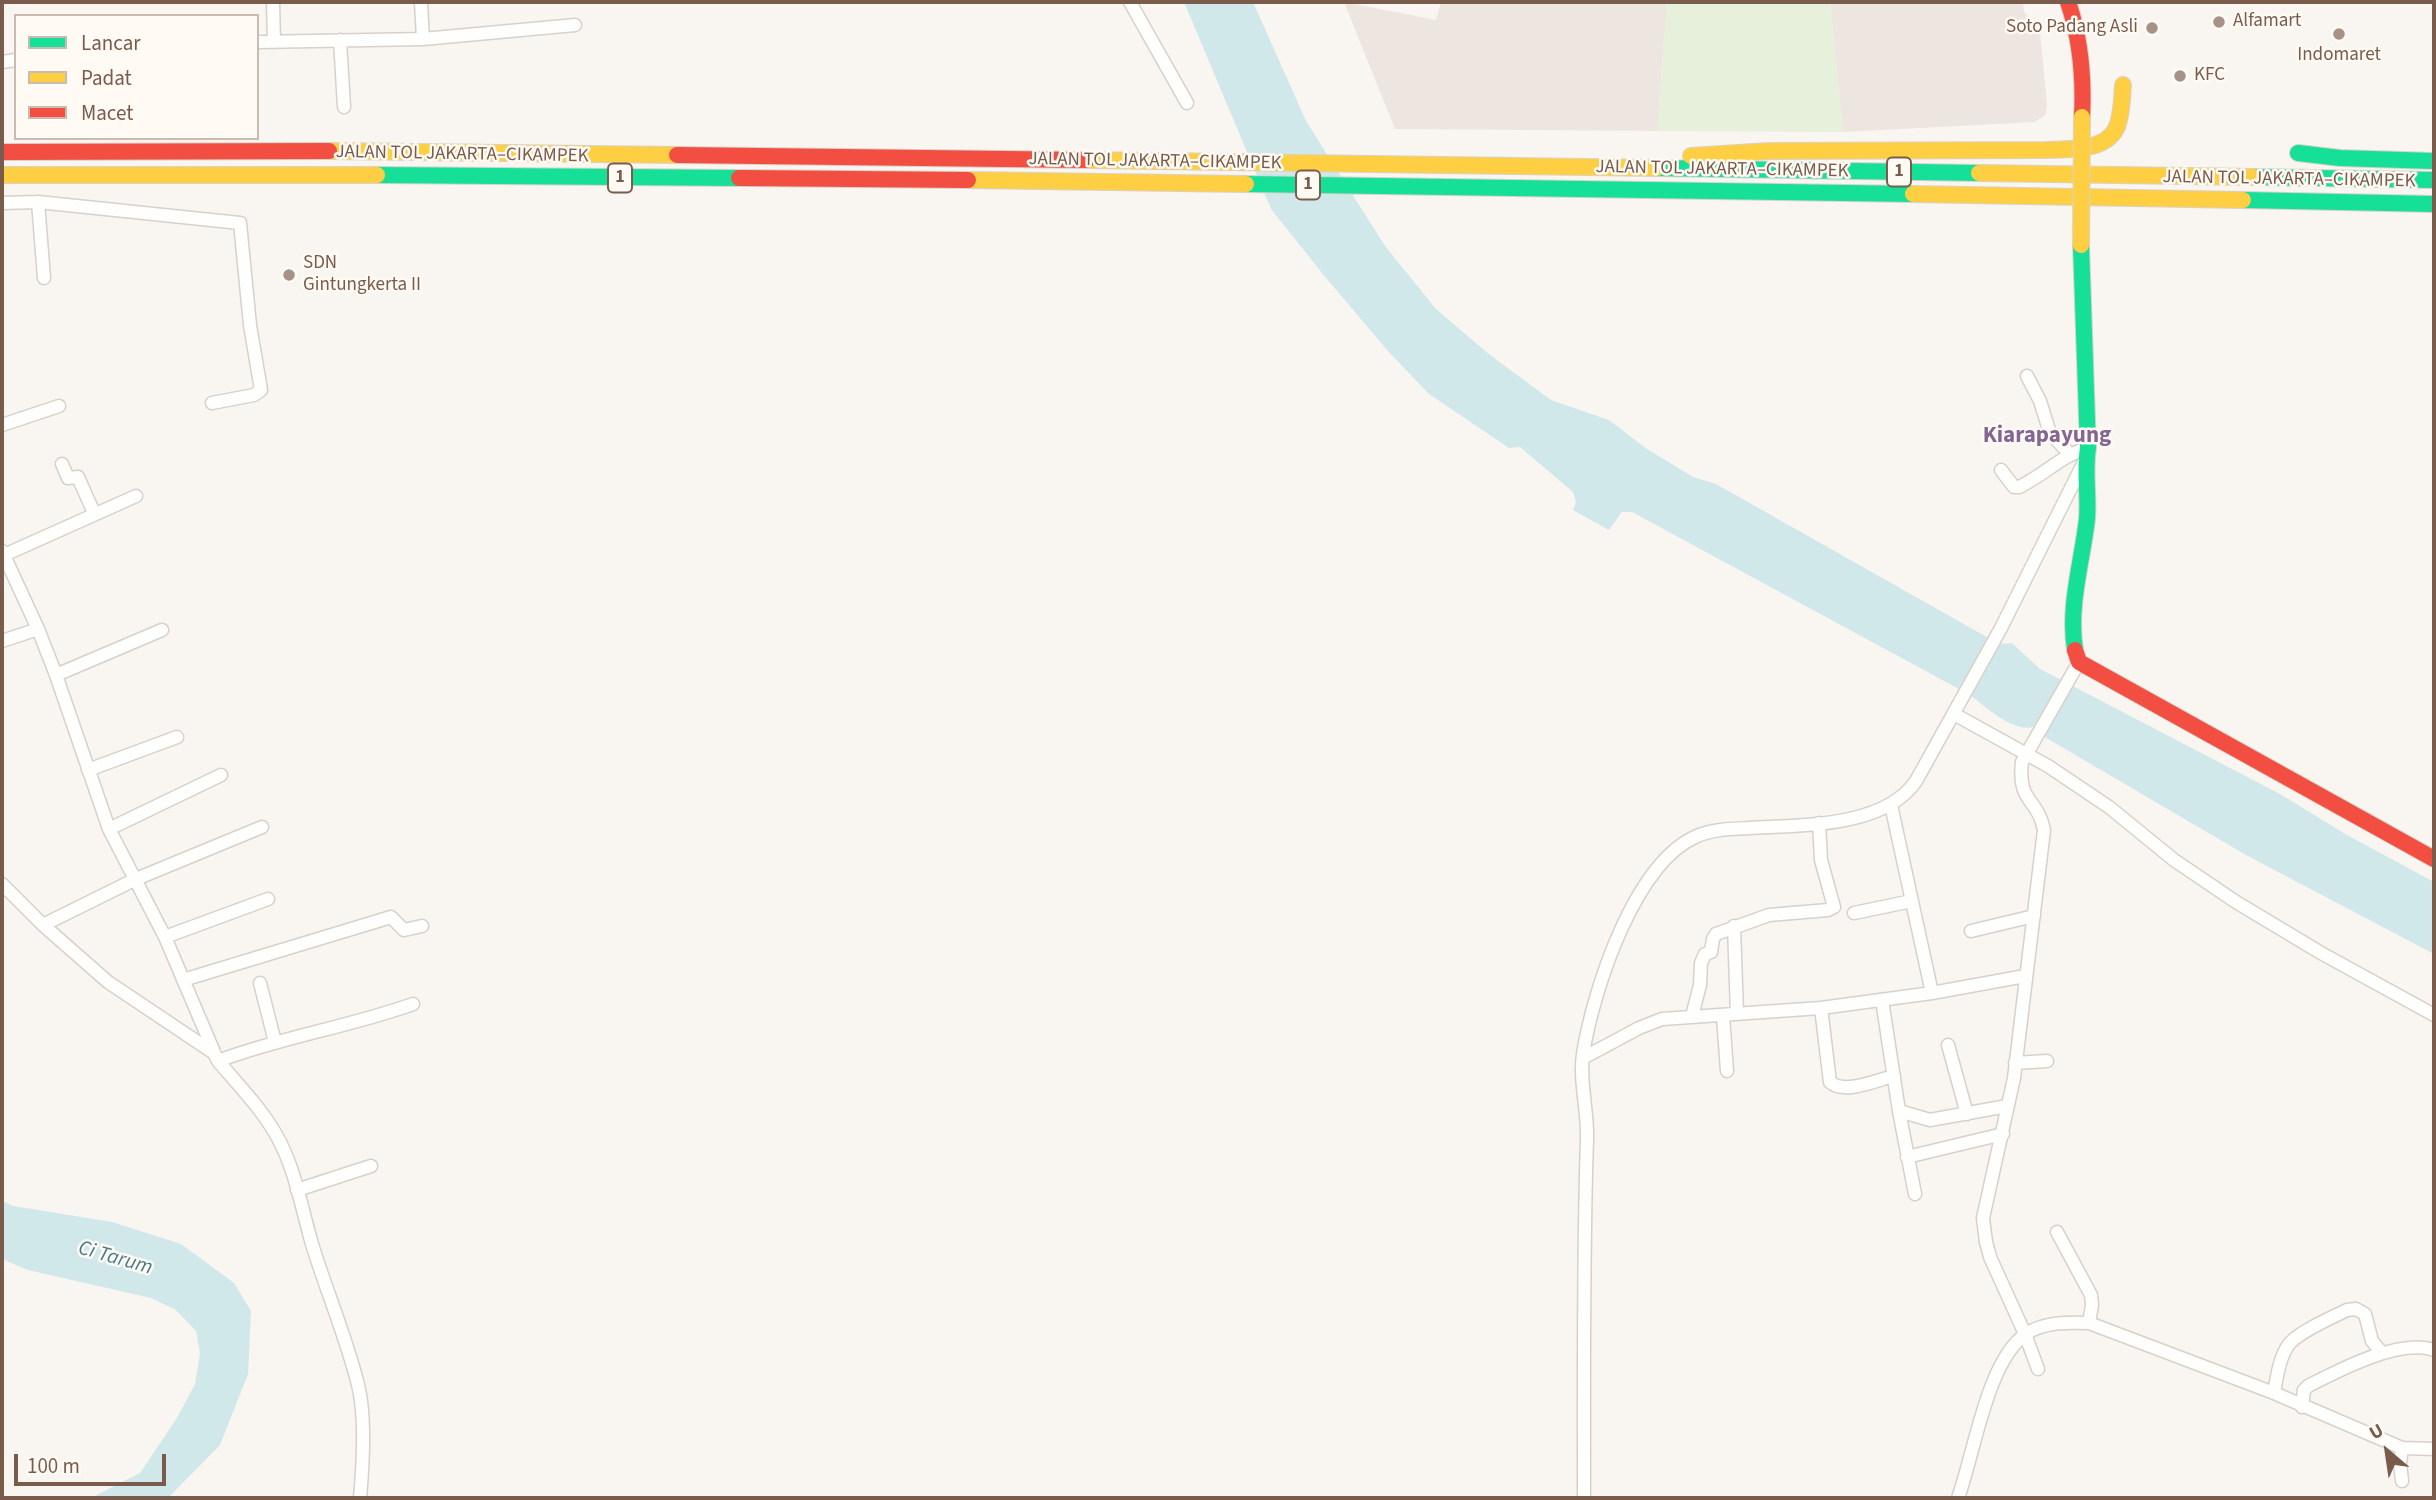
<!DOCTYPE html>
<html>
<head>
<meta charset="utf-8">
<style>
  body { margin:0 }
  #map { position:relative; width:2436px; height:1500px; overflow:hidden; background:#f9f5f0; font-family:"Source Sans 3",sans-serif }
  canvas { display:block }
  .frame { position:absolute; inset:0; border:4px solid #7a5c4d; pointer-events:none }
  .legend { position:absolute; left:14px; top:14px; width:245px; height:126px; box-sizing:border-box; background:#fffaf3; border:2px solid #cabbb1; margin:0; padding:9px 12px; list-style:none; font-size:21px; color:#7a5c4d }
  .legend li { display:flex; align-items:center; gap:14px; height:35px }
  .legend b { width:35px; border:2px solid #cabbb1 }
  .north { position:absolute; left:2352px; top:1416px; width:70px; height:70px; -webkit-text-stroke:5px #fffaf3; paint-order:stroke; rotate:331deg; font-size:19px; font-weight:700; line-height:28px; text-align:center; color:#7a5c4d }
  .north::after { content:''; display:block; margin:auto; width:24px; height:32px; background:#7a5c4d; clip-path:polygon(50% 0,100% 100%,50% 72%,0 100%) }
  .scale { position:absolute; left:14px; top:1454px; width:152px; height:32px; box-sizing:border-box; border:4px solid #7a5c4d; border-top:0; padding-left:9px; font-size:21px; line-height:24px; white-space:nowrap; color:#7a5c4d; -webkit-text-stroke:5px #fffaf3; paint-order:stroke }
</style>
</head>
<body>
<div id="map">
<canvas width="2436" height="1500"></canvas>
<div class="frame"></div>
<ul class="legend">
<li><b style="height:9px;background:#16e098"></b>Lancar</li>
<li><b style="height:9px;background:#ffcf43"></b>Padat</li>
<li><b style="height:9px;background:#f24e42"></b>Macet</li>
</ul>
<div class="north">U</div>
<div class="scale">100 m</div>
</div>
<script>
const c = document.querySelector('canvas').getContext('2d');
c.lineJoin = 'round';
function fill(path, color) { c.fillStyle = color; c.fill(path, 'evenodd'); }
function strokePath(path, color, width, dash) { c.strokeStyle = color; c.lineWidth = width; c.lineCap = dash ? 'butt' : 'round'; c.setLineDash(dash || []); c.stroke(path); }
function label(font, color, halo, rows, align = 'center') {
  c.font = font + ' "Source Sans 3",sans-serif'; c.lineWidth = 5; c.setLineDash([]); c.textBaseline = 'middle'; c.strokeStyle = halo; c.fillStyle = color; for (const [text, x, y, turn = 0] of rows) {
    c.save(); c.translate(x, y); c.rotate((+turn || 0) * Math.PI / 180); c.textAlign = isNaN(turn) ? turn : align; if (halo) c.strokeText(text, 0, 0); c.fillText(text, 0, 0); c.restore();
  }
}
fill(new Path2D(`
  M 1344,2 L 1436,20 L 1441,2 L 1667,2 L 1657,131 L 1395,129 Z
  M 1830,2 L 2023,2 L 2024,12 L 2040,31 L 2047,104 L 2045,115 L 2035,122 L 1843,132 Z`), '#ede5e0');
fill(new Path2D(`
  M 1667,2 L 1830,2 L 1843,132 L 1657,131 Z`), '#e7f0db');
fill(new Path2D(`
  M 1184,2 L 1253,2 L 1306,121 L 1385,246 L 1436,309 L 1490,355 L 1551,400 L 1609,420 L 1644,447 L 1693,477 L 1716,484 L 1999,644 L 2012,643 L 2040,669 L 2280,794 L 2347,835 L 2434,882 L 2434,954 L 2246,855 L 2043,736 L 2033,727 C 2012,732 1986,707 1970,695 L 1632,512 L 1622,512 L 1609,530 L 1573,510 L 1576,502 L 1573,492 L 1520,447 L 1509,448 L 1429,394 L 1387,350 L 1322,273 L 1271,209 Z
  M 2,1201 L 13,1206 L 112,1222 L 181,1244 L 234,1283 L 251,1311 L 248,1374 L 220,1445 L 168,1498 L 91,1498 L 140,1473 L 177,1418 L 195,1384 L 200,1353 L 196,1331 L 176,1310 L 151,1298 L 28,1270 L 2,1259 Z`), '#d0e8ea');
const street = new Path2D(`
  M 273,2 L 274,42
  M 421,2 L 423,39
  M 1130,2 L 1187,103
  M 340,40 L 344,107
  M 257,42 L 423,39 L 575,25
  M 2,62 L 16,60
  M 38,202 L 44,278
  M 2,203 L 38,202 L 240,223 L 250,325 L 261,390 L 254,395 L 212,403
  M 2027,376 L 2040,401 L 2050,433 L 2069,453
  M 2,425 L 59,406
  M 62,464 L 68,478 L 78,477 L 94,513
  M 2001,470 L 2014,487 L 2019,487 C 2044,475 2062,455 2088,448
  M 2,551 L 38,629 L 56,675 L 109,829 L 165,937 L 214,1052
  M 2,556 L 136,496
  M 2,641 L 38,629
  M 56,675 L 162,630
  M 1954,714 L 2048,766 L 2109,807 L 2174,860 L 2236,902 L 2321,953 L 2434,1015
  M 88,770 L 177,737
  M 1891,805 L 1932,993
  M 109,829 L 221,775
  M 2,884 L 43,925 L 108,982 L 214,1053 L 218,1061 C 240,1087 265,1112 280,1142 C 296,1173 302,1210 312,1244 C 326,1290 345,1334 357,1381 C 366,1412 363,1465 360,1498
  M 1854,913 L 1912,901
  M 43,925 L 136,879 L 262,827
  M 1734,926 L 1737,1014
  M 1971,931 L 2034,916
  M 165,937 L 268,899
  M 183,980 L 391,917 L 404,930 L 422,926
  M 260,983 L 275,1042
  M 1882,1000 L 1899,1111 L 1915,1194
  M 1821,1008 L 1830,1082 C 1844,1095 1877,1080 1894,1076
  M 1692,1016 L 1700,985 L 1701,963 L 1705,954 L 1711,952 L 1713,939 L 1716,934 L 1769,915 L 1828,910 L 1834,907 L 1821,860 L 1819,823
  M 1723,1016 L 1727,1071
  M 1948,1045 L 1967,1114
  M 1583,1058 L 1639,1028 L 1662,1019 L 1821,1008 L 1932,993 L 2025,976
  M 218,1061 C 281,1037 349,1027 413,1004
  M 2015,1063 L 2047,1061
  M 1899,1111 L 1930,1120 L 2007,1106
  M 1907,1157 L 2003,1134
  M 297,1190 L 371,1166
  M 2057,1232 L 2091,1295 L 2092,1305 L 2089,1323
  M 2038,1369 L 2025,1334 L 1990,1257 L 1986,1242 L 1983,1218 L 2014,1078 L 2044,830 C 2038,798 2017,803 2022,762 L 2079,662
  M 2274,1393 C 2277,1377 2279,1358 2289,1344 C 2300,1331 2331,1318 2347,1310 L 2356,1309 L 2365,1314 L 2372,1341 L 2382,1353
  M 2302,1407 L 2304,1390 L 2308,1386 C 2339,1370 2400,1338 2434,1350
  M 2402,1448 L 2400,1463 L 2402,1481
  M 1584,1498 C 1584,1378 1583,1258 1587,1139 C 1588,1111 1579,1081 1583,1054 C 1593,991 1634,863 1697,836 C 1713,829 1732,829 1749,828 C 1800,825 1884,828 1916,781 L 2001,628 L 2084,462
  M 1958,1498 C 1974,1455 1987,1360 2026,1334 C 2043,1322 2068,1322 2089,1323 L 2274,1393 L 2402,1448 L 2434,1449`);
const fast = new Path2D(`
  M 2298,153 L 2340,158 L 2434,161
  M 1657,168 L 1979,173
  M 377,175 L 739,178
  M 2254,177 L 2434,180
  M 1246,184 L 1913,194
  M 2243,200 L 2434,204
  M 2075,650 C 2068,606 2082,563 2087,519 C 2089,495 2084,472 2088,448 L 2081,245`);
const slow = new Path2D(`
  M 329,151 L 677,155
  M 1691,156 L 1769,151 L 2045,150 C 2069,149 2109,152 2118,124 C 2122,111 2122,98 2123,85
  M 1087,160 L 1657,168
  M 1979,173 L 2254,177
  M 2,175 L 377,175
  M 968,180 L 1246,184
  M 1913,194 L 2243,200`);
const jam = new Path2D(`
  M 2068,2 C 2081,40 2084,77 2082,117
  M 2,152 L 329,151
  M 677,155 L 1087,160
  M 739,178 L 968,180
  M 2075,650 L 2079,662 L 2434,859`);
strokePath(street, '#d7d1cb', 15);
strokePath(fast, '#d9d2cb', 18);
strokePath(slow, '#d9d2cb', 18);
strokePath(jam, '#d9d2cb', 18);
strokePath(street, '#fefefd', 12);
strokePath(fast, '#16e098', 16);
strokePath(slow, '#ffcf43', 16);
strokePath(jam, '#f24e42', 16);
const slowBridge = new Path2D(`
  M 2081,245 L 2082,117`);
strokePath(slowBridge, '#d9d2cb', 18, []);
strokePath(slowBridge, '#ffcf43', 16);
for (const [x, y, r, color] of [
  [2219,22,7,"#a69286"],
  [2152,28,7,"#a69286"],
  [2339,34,7,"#a69286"],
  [2180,76,7,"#a69286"],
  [289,275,7,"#a69286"]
]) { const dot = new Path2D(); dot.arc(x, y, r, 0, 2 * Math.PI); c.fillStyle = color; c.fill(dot); strokePath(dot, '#fffaf3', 2.5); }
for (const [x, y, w] of [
  [1899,172,24],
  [620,178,24],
  [1308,185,24]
]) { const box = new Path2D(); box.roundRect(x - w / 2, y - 14.5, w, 29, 5); c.fillStyle = '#fffaf3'; c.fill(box); strokePath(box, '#7a5c4d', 2); }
label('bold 18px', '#7a5c4d', null, [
  ["1",1899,172],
  ["1",620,178],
  ["1",1308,185]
]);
label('19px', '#7a5c4d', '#fffaf3', [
  ["Alfamart",2233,22],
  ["Soto Padang Asli",2138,28,"right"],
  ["Indomaret",2339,56,"center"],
  ["KFC",2194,76],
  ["SDN",303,264],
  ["Gintungkerta II",303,286]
], 'left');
label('19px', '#7a5c4d', '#fffaf3', [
  ["JALAN TOL JAKARTA–CIKAMPEK",462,155,1],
  ["JALAN TOL JAKARTA–CIKAMPEK",1155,162,1],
  ["JALAN TOL JAKARTA–CIKAMPEK",1722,170,1],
  ["JALAN TOL JAKARTA–CIKAMPEK",2289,180,1]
]);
label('italic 21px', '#437c86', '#fffaf3', [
  ["Ci Tarum",115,1259,16]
]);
label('bold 23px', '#846695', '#fffaf3', [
  ["Kiarapayung",2047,437]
]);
</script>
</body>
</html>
